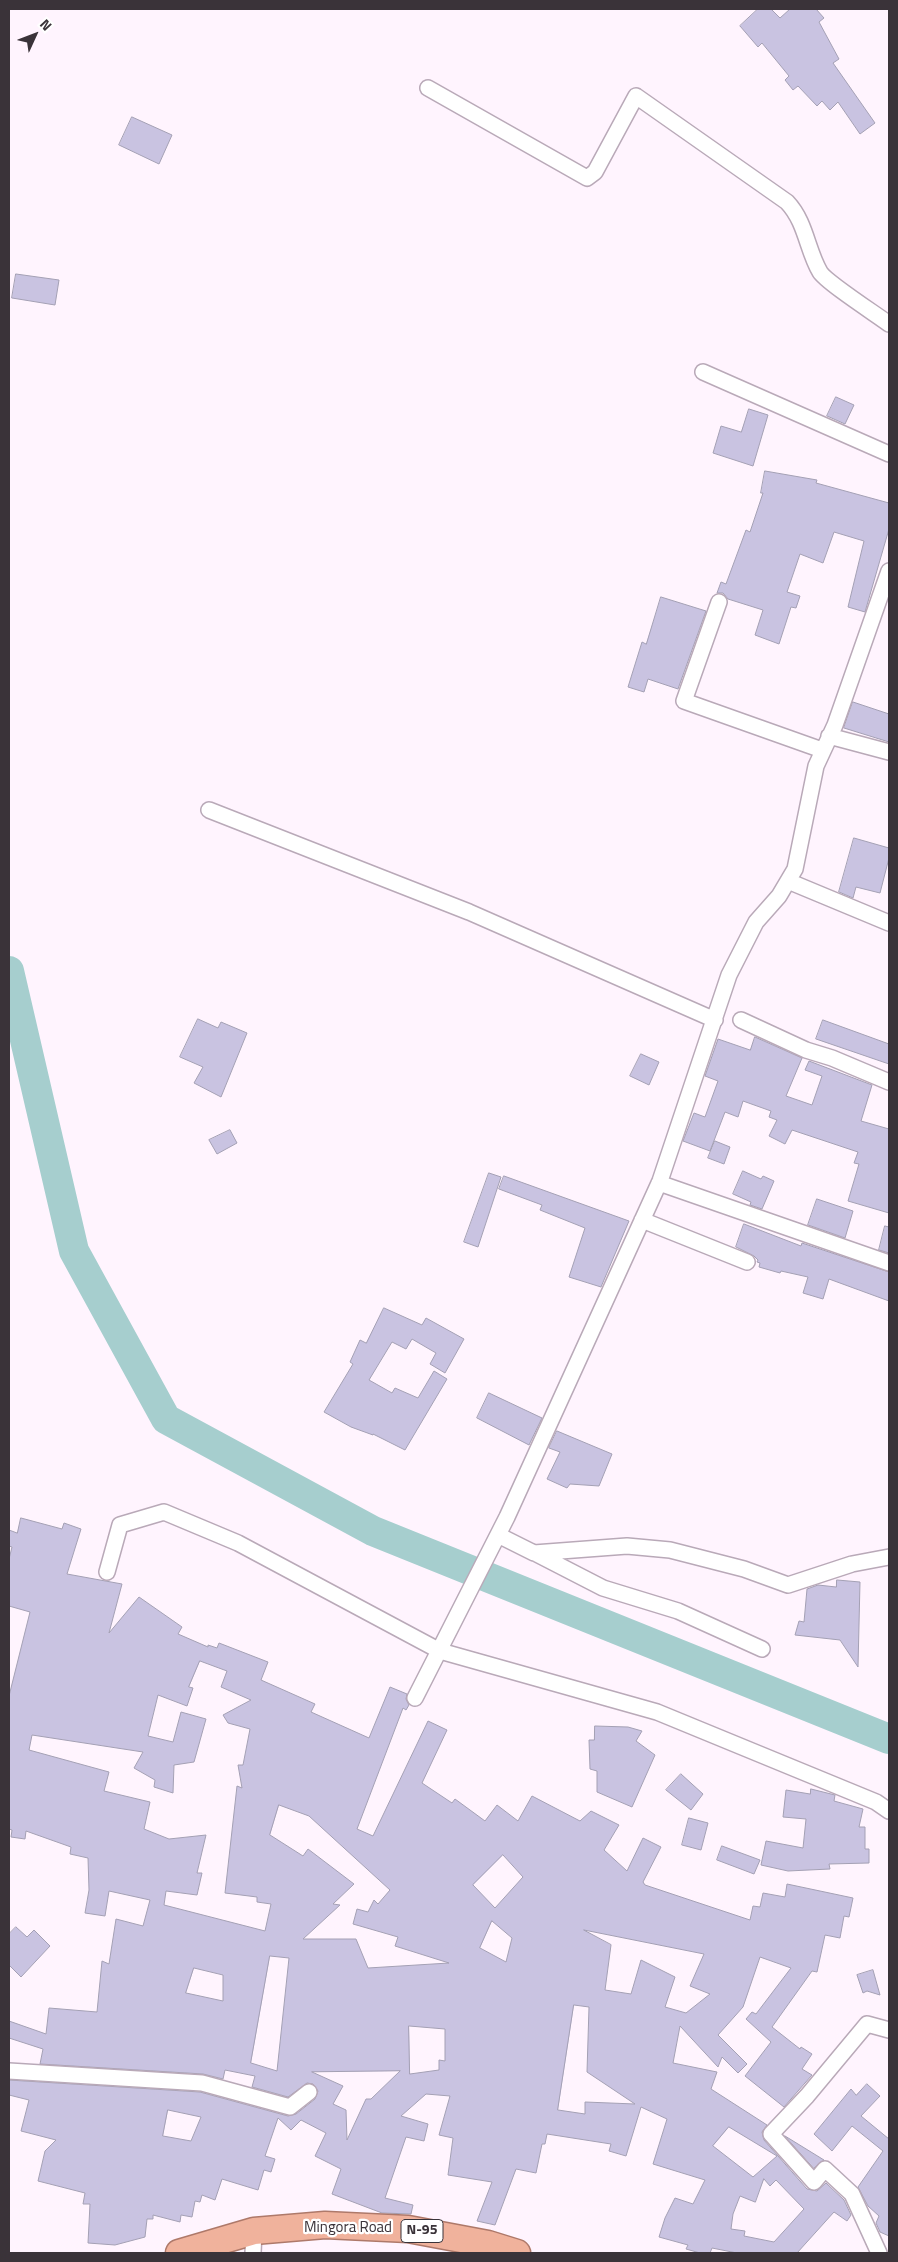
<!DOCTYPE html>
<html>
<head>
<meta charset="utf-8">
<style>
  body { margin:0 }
  #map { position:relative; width:898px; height:2262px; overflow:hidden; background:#fff4fe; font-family:"Titillium Web",sans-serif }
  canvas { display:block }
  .frame { position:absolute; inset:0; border:10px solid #3a3339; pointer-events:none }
  .north { position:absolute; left:10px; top:10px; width:50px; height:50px; -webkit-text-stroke:4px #fff; paint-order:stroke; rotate:47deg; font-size:14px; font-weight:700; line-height:20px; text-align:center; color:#3a3339 }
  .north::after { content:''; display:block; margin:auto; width:18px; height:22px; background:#3a3339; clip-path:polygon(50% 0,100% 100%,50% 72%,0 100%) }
</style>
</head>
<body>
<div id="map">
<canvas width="898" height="2262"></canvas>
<div class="frame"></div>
<div class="north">N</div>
</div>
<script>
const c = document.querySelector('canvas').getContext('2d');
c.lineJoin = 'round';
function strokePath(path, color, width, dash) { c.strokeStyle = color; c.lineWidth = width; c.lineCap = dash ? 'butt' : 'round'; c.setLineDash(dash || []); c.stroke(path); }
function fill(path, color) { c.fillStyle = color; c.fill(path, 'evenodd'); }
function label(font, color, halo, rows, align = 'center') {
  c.font = font + ' "Titillium Web",sans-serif'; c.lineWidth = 4.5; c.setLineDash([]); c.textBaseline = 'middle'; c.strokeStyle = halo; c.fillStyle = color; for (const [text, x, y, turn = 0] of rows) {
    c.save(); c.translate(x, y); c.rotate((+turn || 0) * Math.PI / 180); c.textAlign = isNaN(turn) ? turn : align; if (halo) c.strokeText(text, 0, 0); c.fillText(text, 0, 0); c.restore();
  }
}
strokePath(new Path2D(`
  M 9,971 L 74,1251 L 166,1419 L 373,1531 L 889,1739`), '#a6cece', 30);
const building = new Path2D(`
  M 758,9 L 771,9 L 780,18 L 790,9 L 816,9 L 824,18 L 819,22 L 839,59 L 833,63 L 875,123 L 860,134 L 838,102 L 830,110 L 822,101 L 817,106 L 798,86 L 793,90 L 785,80 L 789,76 L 762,43 L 758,47 L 740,26 Z
  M 132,117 L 172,135 L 159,164 L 119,145 Z
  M 16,274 L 59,280 L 55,305 L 12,298 Z
  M 836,397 L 854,405 L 845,424 L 827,416 Z
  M 749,409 L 768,415 L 753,466 L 713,453 L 721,426 L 741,432 Z
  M 765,471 L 817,480 L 816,483 L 889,503 L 889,529 L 865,612 L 848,607 L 864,541 L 834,532 L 823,563 L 800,554 L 787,592 L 800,596 L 796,608 L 791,607 L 779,644 L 755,635 L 763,610 L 728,599 L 723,593 L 717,593 L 721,582 L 726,584 L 746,530 L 750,532 L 763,493 L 761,493 Z
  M 661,597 L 706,611 L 678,689 L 648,679 L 644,692 L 628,687 L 642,642 L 646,644 Z
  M 853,702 L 889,714 L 889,742 L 844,728 Z
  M 854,838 L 889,848 L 889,858 L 880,893 L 856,887 L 853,898 L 839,892 Z
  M 198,1019 L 218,1028 L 221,1022 L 247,1033 L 221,1097 L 194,1083 L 203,1067 L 180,1057 Z
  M 823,1020 L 889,1044 L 889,1064 L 816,1039 Z
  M 755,1037 L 802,1058 L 786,1096 L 812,1105 L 822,1076 L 805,1070 L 809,1061 L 872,1085 L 861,1121 L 889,1129 L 889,1213 L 848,1201 L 859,1164 L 854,1163 L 858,1152 L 792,1130 L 785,1144 L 769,1136 L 777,1120 L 769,1117 L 771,1111 L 743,1101 L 738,1117 L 725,1112 L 710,1151 L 683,1141 L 694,1113 L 705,1117 L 718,1081 L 705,1076 L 718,1039 L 750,1050 Z
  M 641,1054 L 659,1062 L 649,1085 L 630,1076 Z
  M 230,1130 L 237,1143 L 217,1154 L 209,1140 Z
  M 715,1141 L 730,1147 L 724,1164 L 708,1158 Z
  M 743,1171 L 761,1179 L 763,1176 L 774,1181 L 762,1209 L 750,1205 L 751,1202 L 733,1194 Z
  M 489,1173 L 501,1177 L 478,1247 L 464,1242 Z
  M 504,1176 L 629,1221 L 601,1287 L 569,1277 L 585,1228 L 540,1210 L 542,1205 L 499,1189 Z
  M 817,1199 L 853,1211 L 845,1238 L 808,1225 Z
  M 744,1224 L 801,1246 L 802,1243 L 889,1272 L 889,1301 L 829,1279 L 823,1299 L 803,1293 L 808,1277 L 781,1271 L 780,1273 L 759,1267 L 760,1263 L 757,1262 L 758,1260 L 754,1256 L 736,1247 Z
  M 885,1226 L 889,1227 L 889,1253 L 879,1250 Z
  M 384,1308 L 422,1325 L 426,1318 L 464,1339 L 445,1373 L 430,1364 L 436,1353 L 412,1339 L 406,1349 L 392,1342 L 369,1380 L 392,1393 L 395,1388 L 418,1398 L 434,1371 L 447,1379 L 405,1450 L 373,1434 L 373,1435 L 351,1427 L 324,1412 L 353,1364 L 350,1362 L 360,1340 L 366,1343 Z
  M 489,1393 L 542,1418 L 529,1445 L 477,1418 Z
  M 557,1431 L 612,1454 L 599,1486 L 570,1484 L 567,1488 L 547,1479 L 560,1452 L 549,1448 Z
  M 21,1518 L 62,1529 L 64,1523 L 81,1529 L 67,1574 L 122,1584 L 109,1633 L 139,1597 L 182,1627 L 178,1634 L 208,1647 L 208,1645 L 217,1648 L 219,1643 L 268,1662 L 261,1680 L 315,1704 L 311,1712 L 369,1738 L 390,1687 L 407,1694 L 406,1699 L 409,1705 L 406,1710 L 403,1708 L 357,1829 L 373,1836 L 428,1721 L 447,1730 L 422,1783 L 452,1803 L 455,1799 L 485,1821 L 497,1805 L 518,1821 L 532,1796 L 580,1821 L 591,1811 L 619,1825 L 604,1850 L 627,1871 L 643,1838 L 661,1847 L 643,1882 L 645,1885 L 750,1920 L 753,1906 L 760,1907 L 763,1893 L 785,1897 L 787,1884 L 853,1898 L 849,1917 L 844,1916 L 840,1938 L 825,1935 L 817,1972 L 812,1971 L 772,2027 L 800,2049 L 801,2047 L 812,2054 L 802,2069 L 812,2075 L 784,2107 L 745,2076 L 771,2042 L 746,2019 L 752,2012 L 756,2014 L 791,1968 L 760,1957 L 743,2007 L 718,2035 L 747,2064 L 738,2073 L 722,2057 L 718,2067 L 680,2026 L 673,2063 L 717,2072 L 711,2089 L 767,2125 L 762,2132 L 764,2140 L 807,2189 L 817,2191 L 826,2183 L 844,2200 L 851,2215 L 847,2221 L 834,2212 L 797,2253 L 737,2253 L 712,2248 L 710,2253 L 700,2253 L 686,2249 L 688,2245 L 659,2237 L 665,2218 L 675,2198 L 693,2204 L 705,2180 L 653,2164 L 667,2119 L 641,2107 L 626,2156 L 609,2151 L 611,2144 L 547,2134 L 545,2144 L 542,2144 L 536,2173 L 516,2169 L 495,2225 L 477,2221 L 492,2182 L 448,2175 L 453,2138 L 439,2135 L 450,2096 L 426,2094 L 401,2116 L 428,2124 L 424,2141 L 406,2137 L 385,2198 L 413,2205 L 411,2214 L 382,2213 L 332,2194 L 341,2169 L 315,2156 L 326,2133 L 301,2120 L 291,2130 L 278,2118 L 265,2156 L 275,2159 L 271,2172 L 264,2170 L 258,2190 L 222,2179 L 215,2200 L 202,2195 L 200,2202 L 195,2201 L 192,2217 L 181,2215 L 180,2222 L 153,2215 L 153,2219 L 147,2219 L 145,2237 L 115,2245 L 88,2243 L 90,2204 L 83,2204 L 85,2193 L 38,2181 L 45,2151 L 56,2140 L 21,2131 L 29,2100 L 9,2095 L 9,2080 L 200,2092 L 288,2116 L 296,2114 L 315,2099 L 318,2091 L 313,2084 L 307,2083 L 288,2097 L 252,2087 L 255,2076 L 225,2070 L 223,2079 L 203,2074 L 40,2064 L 43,2049 L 9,2038 L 9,2021 L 46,2034 L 49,2008 L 97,2012 L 102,1961 L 109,1964 L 116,1919 L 143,1926 L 150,1900 L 109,1891 L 105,1916 L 85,1913 L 89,1890 L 88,1858 L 70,1854 L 71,1847 L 26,1831 L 25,1839 L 11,1837 L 12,1830 L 9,1829 L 9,1696 L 30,1612 L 9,1606 L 9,1559 L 12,1547 L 9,1546 L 9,1530 L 17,1533 ZM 200,1661 L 227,1671 L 221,1687 L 251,1700 L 223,1715 L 228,1723 L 250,1729 L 243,1765 L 238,1765 L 242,1788 L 237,1786 L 225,1893 L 257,1897 L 257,1902 L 271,1904 L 265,1931 L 164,1905 L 166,1891 L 197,1895 L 202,1873 L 197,1873 L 206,1835 L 169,1839 L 144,1829 L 150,1802 L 104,1791 L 109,1772 L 29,1750 L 32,1735 L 143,1752 L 134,1768 L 155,1780 L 154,1787 L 173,1793 L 174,1765 L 194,1762 L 206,1719 L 181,1712 L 173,1742 L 148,1736 L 158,1695 L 187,1706 L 193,1688 L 189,1687 ZM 279,1805 L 309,1816 L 390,1890 L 378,1904 L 374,1900 L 368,1912 L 357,1909 L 353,1924 L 398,1937 L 395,1946 L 449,1963 L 368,1968 L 356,1939 L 303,1939 L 340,1905 L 333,1904 L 354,1884 L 308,1849 L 303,1856 L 270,1835 ZM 503,1855 L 523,1877 L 495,1908 L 473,1885 ZM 492,1921 L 512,1938 L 506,1962 L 480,1948 ZM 584,1930 L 704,1954 L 690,1986 L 710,1994 L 686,2013 L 665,2007 L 675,1977 L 641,1960 L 631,1994 L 605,1990 L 611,1945 ZM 270,1956 L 289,1958 L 277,2071 L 251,2063 ZM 194,1968 L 223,1975 L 223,2001 L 186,1993 ZM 574,2005 L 589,2007 L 587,2072 L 635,2104 L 585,2102 L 585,2114 L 558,2110 ZM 409,2026 L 445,2029 L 445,2061 L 439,2060 L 439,2070 L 410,2074 ZM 400,2071 L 371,2099 L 366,2099 L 347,2140 L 346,2110 L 333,2104 L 343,2086 L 312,2072 ZM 168,2110 L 201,2117 L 191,2141 L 163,2136 ZM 729,2127 L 777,2156 L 753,2177 L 713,2146 ZM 764,2179 L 770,2186 L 776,2180 L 804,2209 L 774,2242 L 744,2236 L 745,2231 L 731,2229 L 733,2214 L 740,2196 L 755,2202 Z
  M 837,1580 L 860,1582 L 858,1667 L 840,1640 L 795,1635 L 799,1621 L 804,1622 L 807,1589 L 818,1585 L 836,1587 Z
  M 595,1726 L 628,1727 L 642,1731 L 636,1741 L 655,1755 L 632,1807 L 597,1792 L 597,1771 L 590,1769 L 589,1740 L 594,1740 Z
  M 681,1774 L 703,1794 L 691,1810 L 666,1790 Z
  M 811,1789 L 835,1795 L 834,1801 L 863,1809 L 859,1827 L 865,1827 L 865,1849 L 869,1849 L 869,1863 L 829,1864 L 830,1869 L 788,1871 L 761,1865 L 766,1841 L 803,1848 L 806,1819 L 783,1817 L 786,1790 L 810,1794 Z
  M 689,1818 L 708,1823 L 701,1850 L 682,1845 Z
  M 722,1846 L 760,1860 L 754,1874 L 717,1860 Z
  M 16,1927 L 27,1937 L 34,1930 L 50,1946 L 21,1977 L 9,1965 L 9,1934 Z
  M 873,1970 L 880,1995 L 867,1991 L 863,1993 L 857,1975 Z
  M 867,2084 L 880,2096 L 861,2116 L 889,2139 L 889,2236 L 880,2232 L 876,2223 L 879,2216 L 868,2206 L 858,2187 L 883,2151 L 852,2126 L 832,2151 L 814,2134 L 851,2089 L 856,2095 Z
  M 785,2136 L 824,2160 L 814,2168 Z`);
fill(building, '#c9c3e1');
strokePath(building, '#a4a0b4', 1);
const minor = new Path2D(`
  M 428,88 L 587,178 L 595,172 L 636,96 L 787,202 C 806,222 807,250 820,272 C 826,282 877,315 889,324
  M 703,372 L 889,454
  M 719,602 L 684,701 L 822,750
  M 829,736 L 889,752
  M 209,810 L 469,912 L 715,1020
  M 788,881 L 889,923
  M 741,1020 L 806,1050 L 832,1058 L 889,1082
  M 659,1183 L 889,1263
  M 642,1220 L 747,1262
  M 498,1535 L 534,1553 L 627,1546 L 670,1550 L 744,1569 L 788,1585 L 852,1564 L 889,1557
  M 535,1553 L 603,1588 L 678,1611 L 762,1649
  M 107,1572 L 120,1525 L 164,1512 L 238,1543 L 440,1651 L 657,1712 L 876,1802 L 889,1811
  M 415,1698 L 507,1517 L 660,1181 L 729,975 L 756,922 L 779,896 L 795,869 L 816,766 L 835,725 L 889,571
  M 9,2071 L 202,2083 L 290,2107 L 309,2092
  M 253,2253 L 254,2231
  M 879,2253 L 852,2194 L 825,2169 L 814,2182 L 771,2134 L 807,2096 L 867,2024 L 889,2030`);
const trunk = new Path2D(`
  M 179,2253 L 254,2231 L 325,2225 L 408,2229 L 488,2244 L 517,2253`);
strokePath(minor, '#b9a9b8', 18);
strokePath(trunk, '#ae796a', 29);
strokePath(minor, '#fff', 15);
strokePath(trunk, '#f0b29c', 26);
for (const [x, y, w] of [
  [422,2231,42]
]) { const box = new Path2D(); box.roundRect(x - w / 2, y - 11.5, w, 23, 4); c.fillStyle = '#fff'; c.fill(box); strokePath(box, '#3a3339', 1); }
label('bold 14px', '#3a3339', null, [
  ["N-95",422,2231]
]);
label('15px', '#3a3339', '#fff', [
  ["Mingora Road",348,2228]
]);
</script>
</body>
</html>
